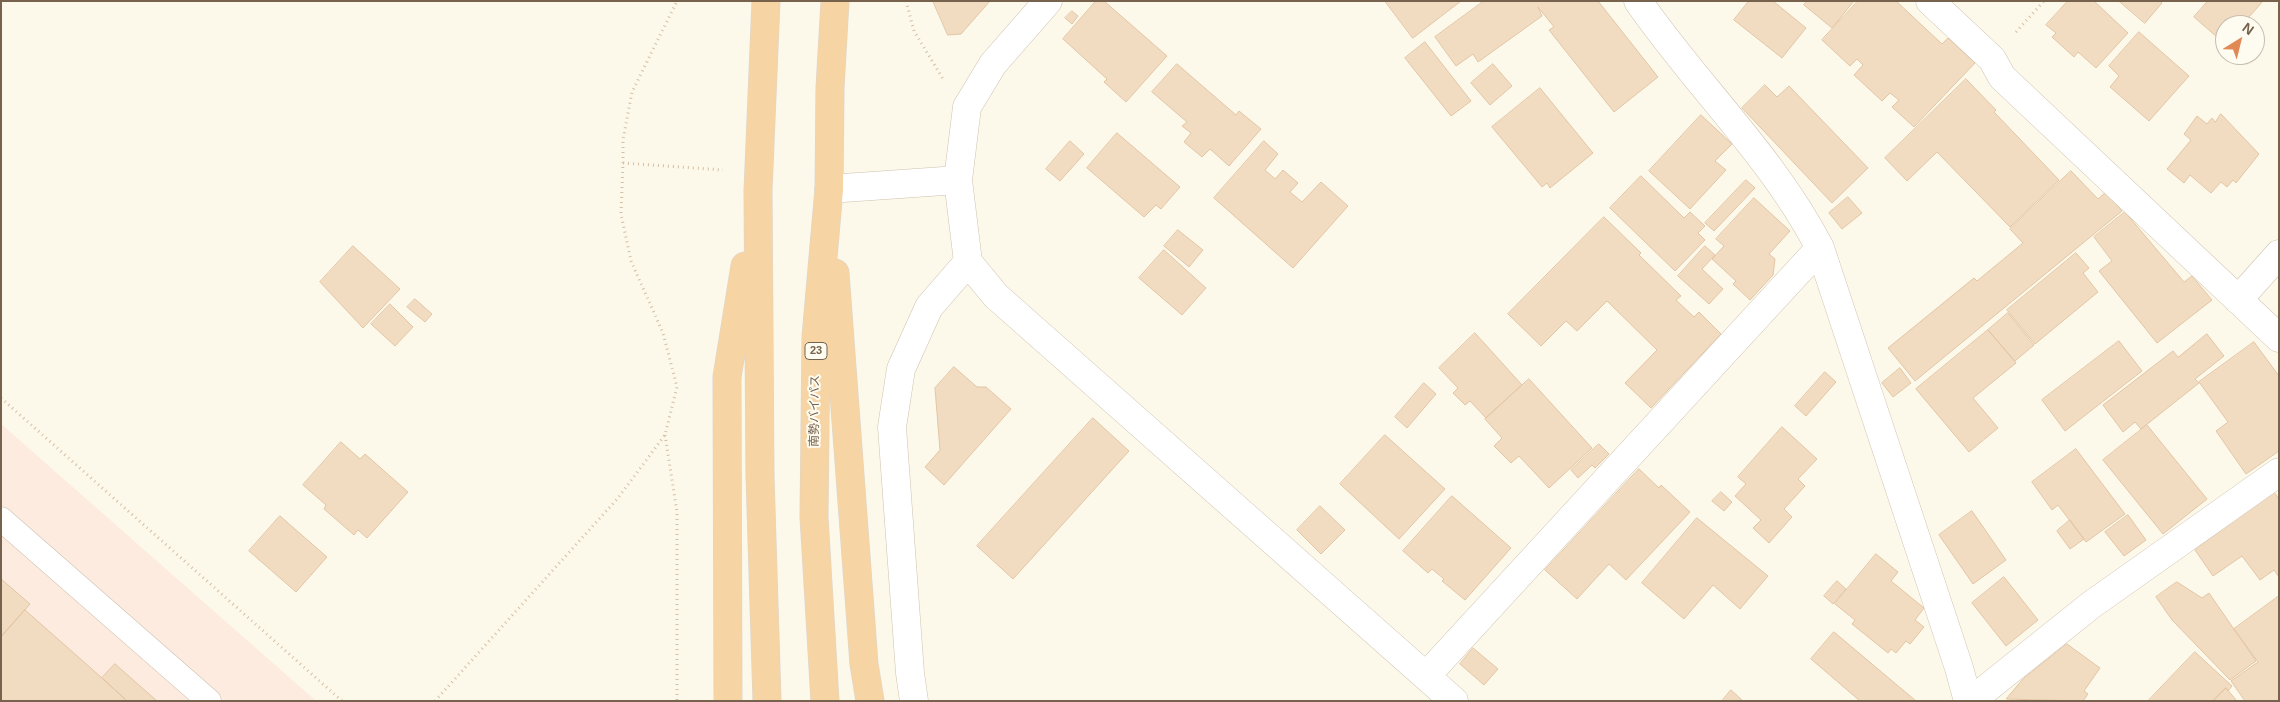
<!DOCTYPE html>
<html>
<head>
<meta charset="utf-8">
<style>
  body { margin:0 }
  #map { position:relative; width:2280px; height:702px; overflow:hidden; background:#fcf8ea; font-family:Helvetica,sans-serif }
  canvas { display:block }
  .frame { position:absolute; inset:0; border:2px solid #76624d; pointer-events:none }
  .north { position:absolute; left:2215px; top:15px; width:50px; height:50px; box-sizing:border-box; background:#fefbf0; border:1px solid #c8beaf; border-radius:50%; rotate:36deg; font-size:14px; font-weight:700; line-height:20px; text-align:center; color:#76624d }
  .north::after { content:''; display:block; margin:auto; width:18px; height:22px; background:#e18954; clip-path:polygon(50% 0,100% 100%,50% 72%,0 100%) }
</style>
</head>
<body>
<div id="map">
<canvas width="2280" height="702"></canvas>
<div class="frame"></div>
<div class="north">N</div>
</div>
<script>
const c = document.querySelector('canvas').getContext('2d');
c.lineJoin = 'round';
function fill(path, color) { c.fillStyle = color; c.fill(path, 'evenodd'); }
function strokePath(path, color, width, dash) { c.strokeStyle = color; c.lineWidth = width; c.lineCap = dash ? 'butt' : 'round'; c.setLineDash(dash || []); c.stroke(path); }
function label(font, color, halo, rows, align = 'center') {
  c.font = font + ' Helvetica,"Noto Sans JP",sans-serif'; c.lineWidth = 4; c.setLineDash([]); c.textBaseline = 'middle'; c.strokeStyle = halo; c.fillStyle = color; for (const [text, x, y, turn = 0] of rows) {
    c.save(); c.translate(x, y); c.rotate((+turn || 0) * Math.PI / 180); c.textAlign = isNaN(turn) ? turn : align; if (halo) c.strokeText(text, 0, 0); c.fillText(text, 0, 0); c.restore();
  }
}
fill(new Path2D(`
  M 1,424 L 316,701 L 1,701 Z`), '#fcebde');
const building = new Path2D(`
  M 933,1 L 990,1 L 961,34 L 948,35 Z
  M 1096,1 L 1104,1 L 1167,56 L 1126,102 L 1104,82 L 1107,79 L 1063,39 Z
  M 1385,1 L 1461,1 L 1413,38 Z
  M 1484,1 L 1598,1 L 1658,77 L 1614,112 L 1549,30 L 1554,27 L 1538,7 L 1542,16 L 1478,62 L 1473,54 L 1456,66 L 1435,37 Z
  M 1749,1 L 1773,1 L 1806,28 L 1782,58 L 1734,20 Z
  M 1807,1 L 1854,1 L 1832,28 L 1804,5 Z
  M 1858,1 L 1896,1 L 1942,44 L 1948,38 L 1975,63 L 1914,127 L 1892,107 L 1899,100 L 1890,93 L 1882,101 L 1854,75 L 1863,65 L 1857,59 L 1850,66 L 1822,40 Z
  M 2068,1 L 2094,1 L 2128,33 L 2096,68 L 2078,52 L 2074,57 L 2052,37 L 2056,33 L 2046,25 Z
  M 2119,1 L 2160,1 L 2162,3 L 2145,23 Z
  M 2208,1 L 2263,1 L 2242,25 L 2225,25 L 2225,44 L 2194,17 Z
  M 1072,11 L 1078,16 L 1072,24 L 1065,18 Z
  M 2139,32 L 2189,76 L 2149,121 L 2110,87 L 2119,76 L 2109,66 Z
  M 1425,42 L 1471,101 L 1451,116 L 1405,58 Z
  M 1177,64 L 1236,115 L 1239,111 L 1261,129 L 1229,166 L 1210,149 L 1202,157 L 1184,142 L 1191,133 L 1182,126 L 1187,122 L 1152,92 Z
  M 1493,64 L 1512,86 L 1490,105 L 1471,83 Z
  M 1966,79 L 1996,110 L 1994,112 L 2059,180 L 2010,227 L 1937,152 L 1907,181 L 1885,158 Z
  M 1765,85 L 1777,97 L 1789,86 L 1868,168 L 1832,203 L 1742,108 Z
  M 1540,88 L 1593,153 L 1550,188 L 1547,183 L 1542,187 L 1492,127 Z
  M 2221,114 L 2259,154 L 2236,183 L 2233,180 L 2227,187 L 2221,182 L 2211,193 L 2190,175 L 2184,183 L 2167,169 L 2191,140 L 2184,134 L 2197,116 L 2207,124 L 2212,118 L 2215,122 Z
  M 1701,115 L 1732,144 L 1715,161 L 1726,170 L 1690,209 L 1649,171 Z
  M 1117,133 L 1180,187 L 1161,209 L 1156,205 L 1144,217 L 1087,168 Z
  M 1070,141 L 1084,154 L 1060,181 L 1046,169 Z
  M 1264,141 L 1278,154 L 1265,170 L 1275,179 L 1283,170 L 1298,183 L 1290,192 L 1302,202 L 1321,182 L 1348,206 L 1293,268 L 1214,198 Z
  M 2071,171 L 2098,199 L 2106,192 L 2122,211 L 1915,381 L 1888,348 L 1974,278 L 1977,281 L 2023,243 L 2010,229 Z
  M 1641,176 L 1684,218 L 1690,212 L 1705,226 L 1698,233 L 1705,240 L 1675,271 L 1610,208 Z
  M 1746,180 L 1755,188 L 1714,231 L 1705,223 Z
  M 1848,197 L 1862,213 L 1842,229 L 1829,213 Z
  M 1754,198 L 1790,231 L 1769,254 L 1775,259 L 1773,275 L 1750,300 L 1733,284 L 1736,281 L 1712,259 L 1724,246 L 1716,239 Z
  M 2125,212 L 2184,282 L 2192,276 L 2212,300 L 2157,343 L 2099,271 L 2112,261 L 2094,237 Z
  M 1604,217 L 1641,253 L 1639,255 L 1681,296 L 1676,300 L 1694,317 L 1699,312 L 1721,334 L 1651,408 L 1625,383 L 1657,350 L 1607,301 L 1577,331 L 1566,321 L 1541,346 L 1508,314 Z
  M 1178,230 L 1203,250 L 1189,267 L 1164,246 Z
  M 353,246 L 400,289 L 363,328 L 320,282 Z
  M 1705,246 L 1715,255 L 1702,269 L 1723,289 L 1709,304 L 1678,276 Z
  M 1164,250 L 1206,288 L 1182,315 L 1139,278 Z
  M 2076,253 L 2089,268 L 2083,273 L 2098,292 L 2035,344 L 2007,310 Z
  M 415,299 L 432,314 L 425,322 L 407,307 Z
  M 390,304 L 413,327 L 395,346 L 371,324 Z
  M 2008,313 L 2034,345 L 2015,361 L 1988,330 Z
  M 1988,330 L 2016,363 L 1973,398 L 1998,428 L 1969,452 L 1916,389 Z
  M 1475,333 L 1522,385 L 1486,418 L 1470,401 L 1465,405 L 1453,393 L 1458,388 L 1439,368 Z
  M 2207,334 L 2224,356 L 2195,379 L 2199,383 L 2141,429 L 2135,422 L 2123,432 L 2103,405 L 2173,351 L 2178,357 Z
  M 2119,341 L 2142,371 L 2065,431 L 2042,400 Z
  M 2254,342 L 2279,376 L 2279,451 L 2246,474 L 2216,431 L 2228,422 L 2199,382 Z
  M 954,367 L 977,387 L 986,387 L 1011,409 L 944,485 L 925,467 L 940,450 L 935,388 Z
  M 1900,368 L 1911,383 L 1893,397 L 1882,383 Z
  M 1825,372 L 1836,382 L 1806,416 L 1795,406 Z
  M 1529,379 L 1592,448 L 1549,488 L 1519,456 L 1511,463 L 1494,446 L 1502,438 L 1485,419 Z
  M 1424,383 L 1436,394 L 1407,428 L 1395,417 Z
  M 1093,418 L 1129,451 L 1013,579 L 977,546 Z
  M 2147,425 L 2207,499 L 2163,534 L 2103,460 Z
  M 1782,427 L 1817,459 L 1798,479 L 1805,486 L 1784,509 L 1792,517 L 1769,543 L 1753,528 L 1761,520 L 1735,496 L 1746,484 L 1738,477 Z
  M 1385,435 L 1445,489 L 1399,539 L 1340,484 Z
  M 341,442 L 360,459 L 365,454 L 408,492 L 367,538 L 358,530 L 354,535 L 324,509 L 326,505 L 303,485 Z
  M 1599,444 L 1609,454 L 1595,468 L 1592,465 L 1578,478 L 1571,470 Z
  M 2076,449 L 2125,514 L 2086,542 L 2058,505 L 2052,510 L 2032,482 Z
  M 1639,469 L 1659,488 L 1661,485 L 1690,512 L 1626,580 L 1609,564 L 1577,599 L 1545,570 Z
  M 1721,492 L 1732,502 L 1724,511 L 1712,501 Z
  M 2274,492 L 2279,499 L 2279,577 L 2274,570 L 2260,580 L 2242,556 L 2213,576 L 2195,550 Z
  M 1452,496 L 1511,548 L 1465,600 L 1442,581 L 1444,579 L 1432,569 L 1428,573 L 1403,551 Z
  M 1320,506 L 1345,530 L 1321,554 L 1297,530 Z
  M 1972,511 L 2006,560 L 1973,584 L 1939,535 Z
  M 2128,515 L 2146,540 L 2124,556 L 2105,532 Z
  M 280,516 L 327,557 L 296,592 L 249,551 Z
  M 1697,518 L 1768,576 L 1740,609 L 1713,585 L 1684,619 L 1642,583 Z
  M 2070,520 L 2084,539 L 2070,549 L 2057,531 Z
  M 1876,554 L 1898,572 L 1891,581 L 1924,608 L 1915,620 L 1924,627 L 1910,644 L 1906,641 L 1896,653 L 1891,649 L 1888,653 L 1852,624 L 1855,620 L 1835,604 Z
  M 2004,577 L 2038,620 L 2006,646 L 1972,603 Z
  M 1,579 L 30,604 L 1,637 Z
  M 1837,581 L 1846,589 L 1833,604 L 1824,596 Z
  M 2177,582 L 2202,598 L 2209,593 L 2256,661 L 2230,680 L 2172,620 L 2156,597 Z
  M 2279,596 L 2279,701 L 2245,701 L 2231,681 L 2258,662 L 2234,629 Z
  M 25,610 L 102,678 L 127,701 L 1,701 L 1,637 Z
  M 1834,632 L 1916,701 L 1860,701 L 1811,659 Z
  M 2067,644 L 2100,668 L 2084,691 L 2088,694 L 2083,701 L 2006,699 L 2023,679 Z
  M 1473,648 L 1498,669 L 1484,685 L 1460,664 Z
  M 2195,652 L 2232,686 L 2228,691 L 2226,688 L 2213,701 L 2148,701 Z
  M 115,664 L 157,701 L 127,701 L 102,678 Z
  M 2226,688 L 2237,701 L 2213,701 Z
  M 1731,690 L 1743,701 L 1722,701 Z`);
fill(building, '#f1dcc2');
strokePath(building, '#e3c5a3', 1);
const service = new Path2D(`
  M 1,519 L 209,701`);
const minor = new Path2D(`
  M 1048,1 L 993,64 L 967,107 L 958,180 L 968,262 L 996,296 L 1454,701
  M 1638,1 C 1696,85 1773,157 1820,248 L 1959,668 L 1968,701
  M 1930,1 L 1992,59 L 2002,77 L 2279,338
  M 829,189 L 958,180
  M 2238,300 L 2279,254
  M 1426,676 L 1820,248
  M 914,701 L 910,673 L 892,427 L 901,369 L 929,307 L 968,262
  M 1971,701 L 2091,605 L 2279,472`);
const trunk = new Path2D(`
  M 766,1 L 758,191 L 760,476 L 767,701
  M 835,273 L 864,664 L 870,701
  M 728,701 L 727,377 L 745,266
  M 825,701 L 814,517 L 816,337 L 829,189 L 830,88 L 835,1`);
strokePath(service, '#cec1af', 25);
strokePath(minor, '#cec1af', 29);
strokePath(trunk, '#dbd6d1', 29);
strokePath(new Path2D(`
  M 906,1 L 914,31 L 943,79
  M 2016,32 L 2044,1
  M 623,163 L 723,170
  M 1,398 L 342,701
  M 665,435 L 677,512 L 677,701
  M 435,701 L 618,498 L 665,435 L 677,387 L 663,333 L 631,261 L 621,214 L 623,163 L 623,140 L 632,92 L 677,1`), '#d6bfa4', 3, [1, 4]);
strokePath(service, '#fff', 24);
strokePath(minor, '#fff', 28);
strokePath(trunk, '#f6d4a4', 28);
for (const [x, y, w] of [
  [816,351,22]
]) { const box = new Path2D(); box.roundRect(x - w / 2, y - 8.5, w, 17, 4); c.fillStyle = '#fefbf0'; c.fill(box); strokePath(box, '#76624d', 1); }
label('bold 11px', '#76624d', null, [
  ["23",816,351]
]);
label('12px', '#76624d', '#fefbf0', [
  ["南勢バイパス",815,411,-89]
]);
</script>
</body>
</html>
